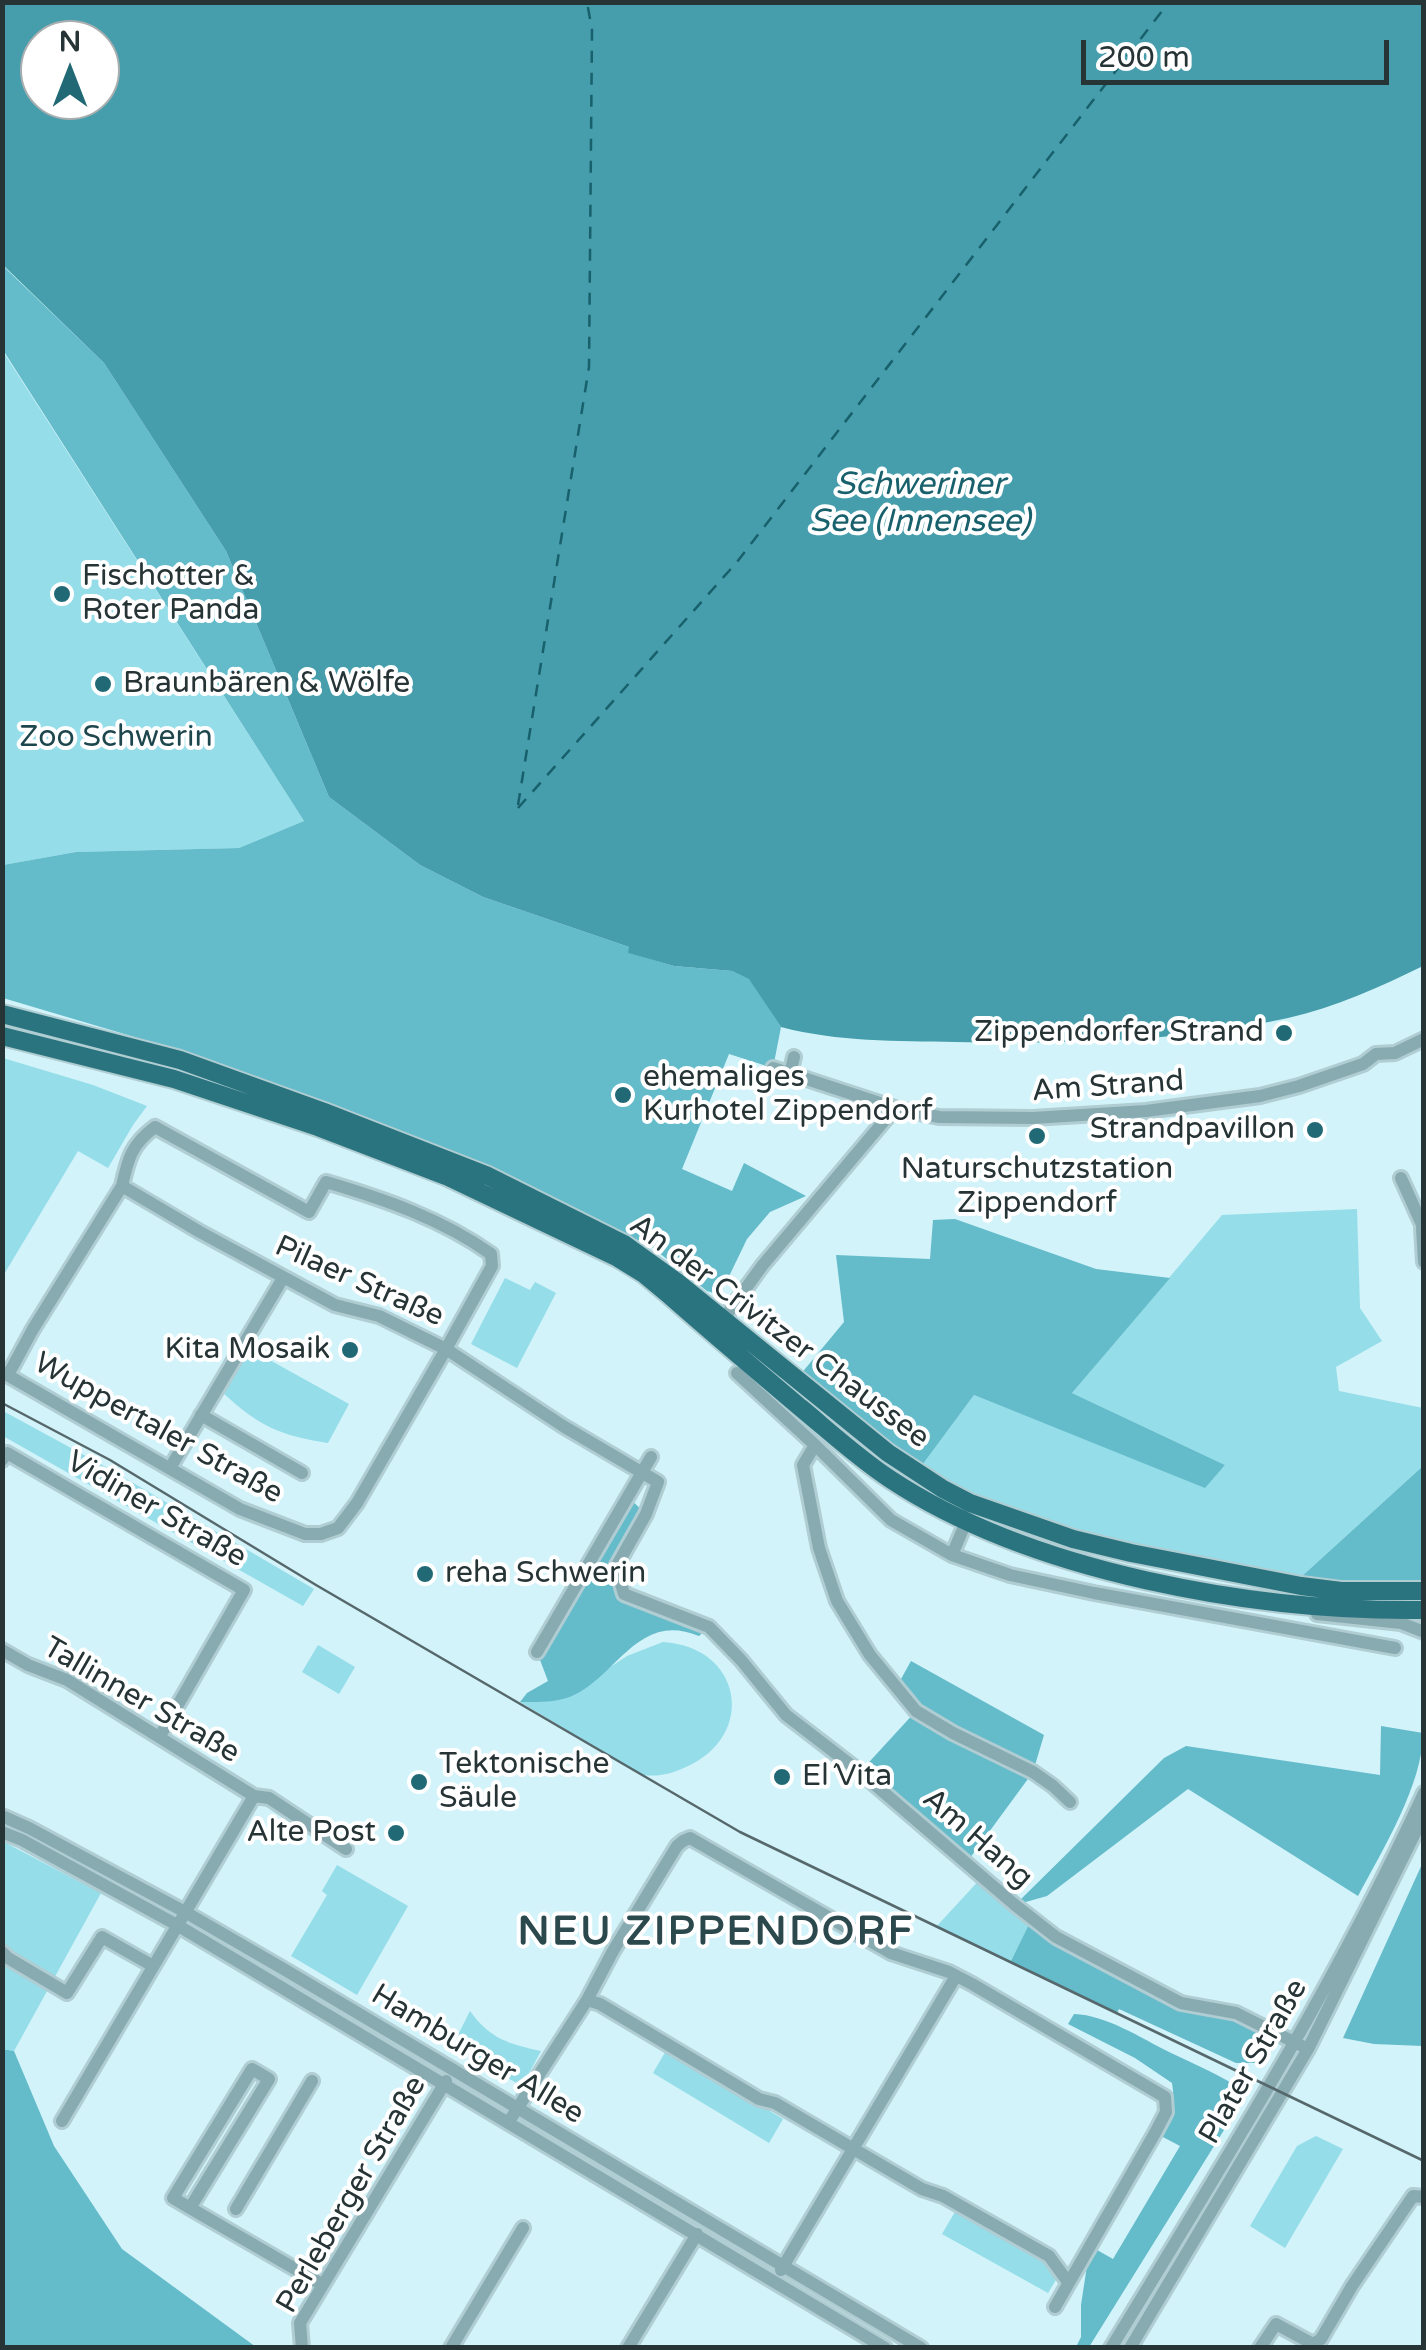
<!DOCTYPE html>
<html>
<head>
<meta charset="utf-8">
<style>
  body { margin:0 }
  #map { position:relative; width:1426px; height:2350px; overflow:hidden; background:#d1f3f9; font-family:"Varela Round",sans-serif }
  canvas { display:block }
  .frame { position:absolute; inset:0; border:5px solid #273436; pointer-events:none }
  .north { position:absolute; left:20px; top:20px; width:100px; height:100px; box-sizing:border-box; background:#fff; border:2px solid #a9aeaf; border-radius:50%; rotate:0deg; font-size:28px; font-weight:700; line-height:40px; text-align:center; color:#273436 }
  .north::after { content:''; display:block; margin:auto; width:35px; height:45px; background:#216a75; clip-path:polygon(50% 0,100% 100%,50% 72%,0 100%) }
  .scale { position:absolute; left:1081px; top:40px; width:308px; height:45px; box-sizing:border-box; border:5px solid #273436; border-top:0; padding-left:12px; font-size:30px; line-height:35px; white-space:nowrap; color:#273436; -webkit-text-stroke:8px #fff; paint-order:stroke }
</style>
</head>
<body>
<div id="map">
<canvas width="1426" height="2350"></canvas>
<div class="frame"></div>
<div class="north">N</div>
<div class="scale">200 m</div>
</div>
<script>
const c = document.querySelector('canvas').getContext('2d');
c.lineJoin = 'round';
function fill(path, color) { c.fillStyle = color; c.fill(path, 'evenodd'); }
function strokePath(path, color, width, dash) { c.strokeStyle = color; c.lineWidth = width; c.lineCap = dash ? 'butt' : 'round'; c.setLineDash(dash || []); c.stroke(path); }
function label(font, color, halo, rows, align = 'center') {
  c.font = font + ' "Varela Round",sans-serif'; c.lineWidth = 8; c.setLineDash([]); c.textBaseline = 'middle'; c.strokeStyle = halo; c.fillStyle = color; for (const [text, x, y, turn = 0] of rows) {
    c.save(); c.translate(x, y); c.rotate((+turn || 0) * Math.PI / 180); c.textAlign = isNaN(turn) ? turn : align; if (halo) c.strokeText(text, 0, 0); c.fillText(text, 0, 0); c.restore();
  }
}
fill(new Path2D(`
  M 2,350 L 304,821 L 239,848 L 76,852 L 3,865 Z
  M 3,1058 L 93,1085 L 147,1106 L 133,1125 L 108,1168 L 78,1151 L 3,1276 Z
  M 1357,1209 L 1360,1308 L 1382,1341 L 1336,1367 L 1339,1391 L 1423,1408 L 1423,1466 L 1300,1578 L 1074,1533 L 974,1497 L 920,1468 L 974,1395 L 1205,1487 L 1225,1465 L 1072,1393 L 1222,1215 Z
  M 505,1278 L 530,1290 L 535,1282 L 556,1293 L 517,1368 L 471,1344 Z
  M 248,1348 L 349,1404 L 328,1443 C 278,1435 259,1426 222,1392 Z
  M 3,1411 L 106,1467 L 314,1589 L 303,1606 L 3,1436 Z
  M 663,1642 C 743,1647 757,1736 686,1767 C 670,1774 659,1777 642,1775 L 520,1702 L 557,1700 L 588,1685 L 604,1671 L 627,1656 Z
  M 318,1645 L 355,1667 L 339,1694 L 302,1672 Z
  M 2,1841 L 101,1893 L 14,2051 L 3,2049 Z
  M 337,1865 L 408,1906 L 357,1995 L 291,1956 L 327,1895 L 322,1891 Z
  M 983,1876 L 1032,1918 L 1010,1963 L 936,1927 Z
  M 470,2011 C 490,2039 509,2044 541,2051 L 522,2086 L 452,2047 Z
  M 667,2049 L 783,2119 L 769,2143 L 653,2073 Z
  M 1316,2136 L 1343,2149 L 1285,2248 L 1250,2226 L 1297,2146 Z
  M 959,2205 L 1065,2265 L 1048,2293 L 942,2234 Z`), '#94dde9');
fill(new Path2D(`
  M 2,265 L 104,363 L 226,551 L 329,797 L 420,865 L 483,897 L 629,947 L 629,953 L 674,966 L 732,971 L 750,979 L 781,1027 L 773,1068 L 729,1054 L 682,1169 L 732,1191 L 744,1163 L 806,1196 L 770,1212 L 747,1239 L 720,1295 L 707,1291 L 648,1244 L 617,1232 L 488,1165 L 248,1074 L 158,1044 L 3,998 L 3,865 L 76,852 L 239,848 L 304,821 L 3,350 Z
  M 955,1219 L 1096,1269 L 1170,1278 L 1072,1393 L 1225,1465 L 1205,1488 L 974,1395 L 920,1468 L 800,1375 L 844,1322 L 836,1255 L 930,1259 L 933,1220 Z
  M 1423,1466 L 1423,1584 L 1364,1583 L 1300,1578 Z
  M 628,1497 L 646,1514 L 616,1567 L 624,1593 L 709,1627 L 699,1636 C 639,1611 618,1674 574,1695 C 557,1703 538,1702 520,1702 L 527,1693 L 548,1681 L 537,1652 Z
  M 911,1661 L 1044,1735 L 1033,1772 L 967,1862 L 860,1772 L 916,1711 L 896,1688 Z
  M 1381,1726 L 1423,1733 C 1423,1784 1382,1851 1358,1896 L 1188,1789 L 1047,1896 L 1015,1905 L 1164,1758 L 1186,1746 L 1380,1775 Z
  M 1423,1862 L 1423,2046 L 1374,2044 L 1343,2038 Z
  M 1032,1918 L 1181,2003 L 1236,2013 L 1275,2033 L 1262,2063 L 1236,2063 L 1119,2009 L 1117,2013 L 1010,1963 Z
  M 1074,2014 C 1106,2015 1141,2038 1169,2052 C 1196,2065 1223,2076 1247,2093 L 1089,2347 L 1076,2347 L 1081,2337 L 1081,2305 L 1090,2246 L 1113,2259 L 1180,2146 L 1161,2136 C 1170,2118 1176,2103 1172,2083 L 1135,2058 L 1068,2024 Z
  M 2,2049 L 14,2051 L 54,2146 L 122,2249 L 256,2347 L 3,2347 Z`), '#64bbca');
fill(new Path2D(`
  M 2,3 L 1423,3 L 1423,966 C 1380,987 1336,1007 1288,1018 C 1179,1042 1066,1044 955,1042 C 897,1041 838,1042 781,1027 L 749,979 L 732,971 L 674,966 L 628,953 L 629,947 L 483,897 L 420,865 L 329,797 L 226,551 L 104,363 L 3,265 ZM 40,40 L 100,40 L 100,100 L 40,100 Z`), '#469eac');
strokePath(new Path2D(`
  M 518,805 L 589,367 L 592,30 L 587,2
  M 518,808 L 737,562 L 1169,2`), '#18606b', 2.5, [12, 10]);
const minor = new Path2D(`
  M 773,1068 L 895,1108 L 939,1117 L 1033,1118 L 1146,1111 L 1260,1096 L 1299,1086 L 1363,1064 L 1376,1054 L 1395,1053 L 1424,1039
  M 790,1074 L 794,1057
  M 155,1127 L 309,1212 L 326,1182 C 384,1199 442,1219 491,1254 L 492,1266 L 446,1349 L 379,1316 L 335,1305 L 200,1232 L 122,1186 C 128,1158 132,1144 155,1127 Z
  M 1401,1178 L 1424,1229
  M 1422,1228 L 1424,1262
  M 722,1326 L 728,1313 L 762,1266 L 895,1108
  M 2,1372 L 240,1509 L 305,1534 L 321,1534 L 338,1528 L 357,1503 L 446,1349 L 563,1426 L 658,1482 L 646,1514 L 616,1567 L 624,1594 L 709,1627 L 741,1660 L 786,1715 L 860,1772 L 1015,1905 L 1056,1937 L 1181,2003 L 1236,2013 L 1308,2049
  M 737,1373 L 815,1445 L 891,1520 L 952,1555 L 1010,1575 L 1094,1593 L 1395,1648
  M 8,1375 L 33,1329 L 122,1186
  M 201,1415 L 302,1473
  M 815,1445 L 803,1465 L 819,1548 L 837,1601 L 870,1655 L 916,1711 L 953,1733 L 1033,1772 L 1053,1786 L 1070,1802
  M 2,1460 L 7,1453 L 244,1590 L 160,1736
  M 170,1468 L 283,1278
  M 952,1555 L 966,1522
  M 1317,1614 L 1401,1623 L 1424,1632
  M 2,1650 L 28,1665 L 67,1680 L 254,1796 L 269,1798 L 346,1849
  M 537,1652 L 651,1457
  M 2,1816 L 29,1828 L 185,1912 L 287,1971 L 921,2348
  M 2,1832 L 22,1840 L 177,1925 L 885,2348
  M 2,1952 L 8,1958 L 67,1993 L 102,1937 L 153,1966
  M 587,2000 L 600,2004 L 759,2099 L 775,2103 L 922,2189 L 943,2196 L 1049,2256 L 1068,2282
  M 62,2121 L 254,1796
  M 508,2123 L 587,2000 L 613,1951 L 677,1846 L 683,1841 L 690,1838 L 891,1953 L 949,1972 L 972,1984 L 1165,2097 L 1166,2112 L 1155,2133 L 1055,2307
  M 190,2208 L 269,2079 L 252,2069 L 173,2198 L 190,2208 L 323,2285
  M 236,2209 L 312,2081
  M 781,2270 L 956,1976
  M 302,2348 L 300,2323 L 446,2081
  M 451,2348 L 523,2228
  M 628,2348 L 697,2234
  M 1111,2348 C 1222,2166 1335,1986 1424,1793
  M 1130,2348 L 1308,2049 L 1424,1815
  M 1260,2348 L 1276,2324 L 1313,2344 L 1321,2339 L 1352,2286 L 1413,2196 L 1424,2197`);
const major = new Path2D(`
  M 2,1014 L 180,1060 L 324,1112 L 488,1176 L 624,1244 L 677,1282 L 888,1453 L 943,1489 L 970,1503 L 1073,1539 L 1131,1553 L 1301,1586 L 1341,1591 L 1424,1591
  M 2,1036 L 174,1079 L 318,1127 L 446,1176 L 618,1258 L 644,1274 L 668,1294 C 712,1333 756,1370 801,1408 C 830,1432 858,1458 890,1479 C 1032,1573 1255,1612 1424,1610`);
strokePath(minor, '#afcdd2', 18);
strokePath(major, '#afcdd2', 22);
strokePath(minor, '#88abb1', 12);
strokePath(major, '#2a747f', 18);
strokePath(new Path2D(`
  M 2,1403 L 110,1460 L 316,1585 L 740,1832 L 1424,2161`), '#56686c', 2.5);
for (const [x, y, r, color] of [
  [62,594,10,"#216a75"],
  [103,684,10,"#216a75"],
  [1284,1033,10,"#216a75"],
  [623,1095,10,"#216a75"],
  [1315,1130,10,"#216a75"],
  [1037,1136,10,"#216a75"],
  [350,1350,10,"#216a75"],
  [425,1574,10,"#216a75"],
  [782,1777,10,"#216a75"],
  [419,1782,10,"#216a75"],
  [396,1833,10,"#216a75"]
]) { const dot = new Path2D(); dot.arc(x, y, r, 0, 2 * Math.PI); c.fillStyle = color; c.fill(dot); strokePath(dot, '#fff', 4); }
label('30px', '#273436', '#fff', [
  ["Fischotter &",82,577],
  ["Roter Panda",82,611],
  ["Braunbären & Wölfe",123,684],
  ["Zippendorfer Strand",1264,1033,"right"],
  ["ehemaliges",643,1078],
  ["Kurhotel Zippendorf",643,1112],
  ["Strandpavillon",1295,1130,"right"],
  ["Naturschutzstation",1037,1170,"center"],
  ["Zippendorf",1037,1204,"center"],
  ["Kita Mosaik",330,1350,"right"],
  ["reha Schwerin",445,1574],
  ["Tektonische",439,1765],
  ["Säule",439,1799],
  ["El´Vita",802,1777],
  ["Alte Post",376,1833,"right"]
], 'left');
label('30px', '#1e464d', '#fff', [
  ["Zoo Schwerin",116,738]
]);
label('30px', '#273436', '#fff', [
  ["Am Strand",1108,1087,-4],
  ["Pilaer Straße",359,1282,24],
  ["An der Crivitzer Chaussee",779,1332,37],
  ["Wuppertaler Straße",158,1429,29],
  ["Vidiner Straße",156,1510,30],
  ["Tallinner Straße",141,1701,30],
  ["Am Hang",977,1839,41],
  ["Hamburger Allee",477,2055,31],
  ["Plater Straße",1254,2062,-60],
  ["Perleberger Straße",352,2195,-60]
]);
label('italic 32px', '#18606b', '#fff', [
  ["Schweriner",920,486],
  ["See (Innensee)",920,523]
]);
c.letterSpacing = '2.5px';
label('bold 40px', '#2b484d', '#fff', [
  ["NEU ZIPPENDORF",716,1933]
]);
c.letterSpacing = '0px';
</script>
</body>
</html>
